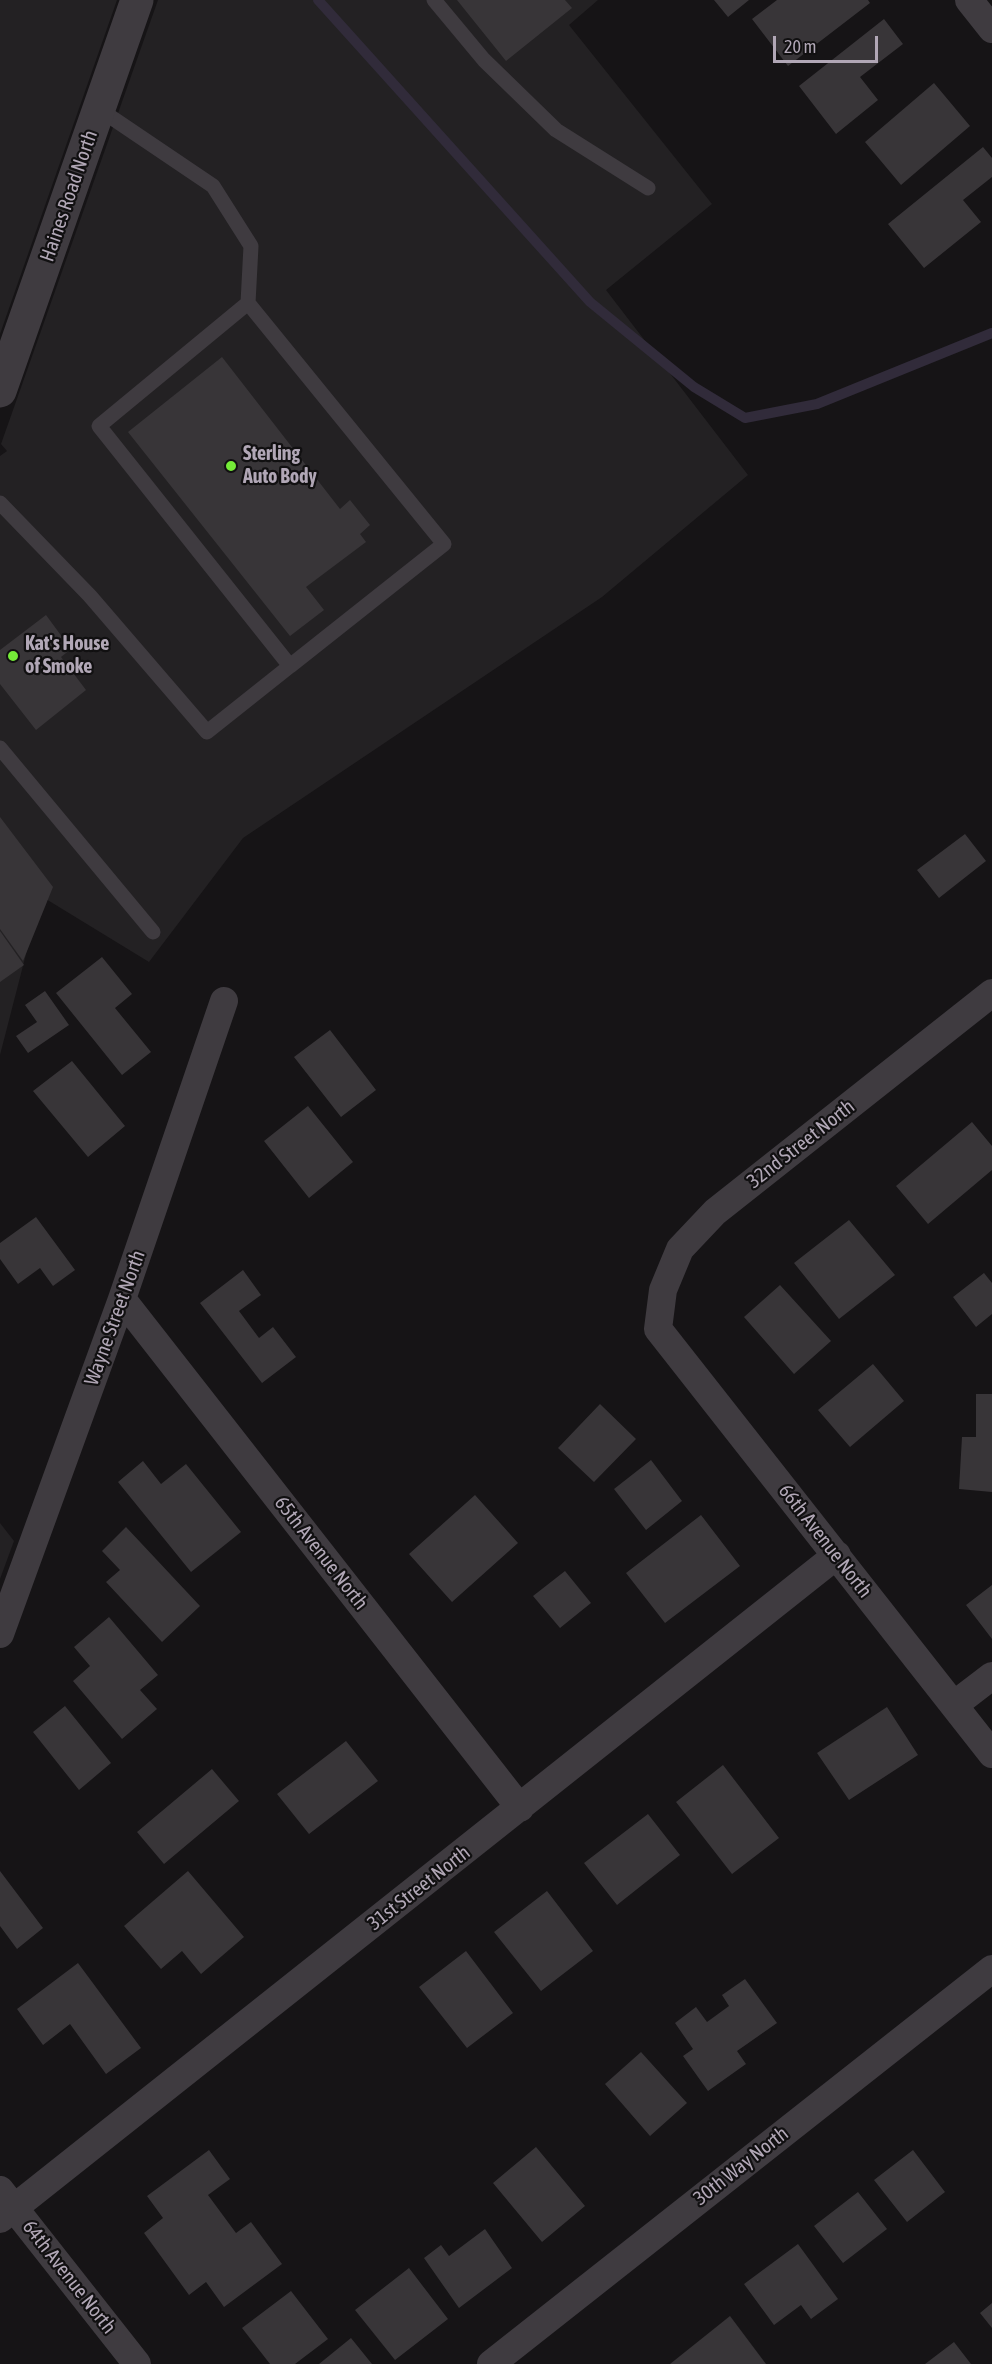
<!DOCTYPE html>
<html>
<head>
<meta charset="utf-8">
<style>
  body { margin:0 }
  #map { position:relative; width:992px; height:2364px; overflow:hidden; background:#161416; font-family:"Asap Condensed",sans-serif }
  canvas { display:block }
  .scale { position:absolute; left:773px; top:36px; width:105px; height:27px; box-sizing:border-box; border:3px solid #b1a7b6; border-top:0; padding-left:8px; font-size:18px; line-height:21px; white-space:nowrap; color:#b1a7b6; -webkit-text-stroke:4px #111011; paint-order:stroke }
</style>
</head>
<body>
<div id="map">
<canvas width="992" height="2364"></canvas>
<div class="scale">20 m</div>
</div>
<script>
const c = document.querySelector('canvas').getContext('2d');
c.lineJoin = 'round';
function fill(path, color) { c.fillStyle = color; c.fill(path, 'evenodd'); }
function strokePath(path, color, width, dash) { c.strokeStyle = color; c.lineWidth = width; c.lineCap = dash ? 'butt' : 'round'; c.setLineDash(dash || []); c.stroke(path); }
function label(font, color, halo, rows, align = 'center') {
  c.font = font + ' "Asap Condensed",sans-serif'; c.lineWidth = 4.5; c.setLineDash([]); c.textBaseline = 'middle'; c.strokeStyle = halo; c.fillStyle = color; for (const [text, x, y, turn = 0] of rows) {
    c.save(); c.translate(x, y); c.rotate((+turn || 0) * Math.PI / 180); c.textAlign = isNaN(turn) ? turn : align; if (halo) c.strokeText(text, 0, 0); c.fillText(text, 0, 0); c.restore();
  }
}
fill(new Path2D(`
  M 0,0 L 117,0 L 0,334 Z
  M 158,0 L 598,0 L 569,25 L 712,204 L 606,290 L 748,475 L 602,597 L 243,838 L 149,962 L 41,896 L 0,1055 L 0,456 L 7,451 L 1,444 Z
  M 0,1523 L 14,1541 L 0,1579 Z`), '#232123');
strokePath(new Path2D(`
  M 318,0 L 590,302 L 694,387 L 745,418 L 817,404 L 992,333`), '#312b3a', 10);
fill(new Path2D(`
  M 457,0 L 565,0 L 572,8 L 506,61 Z
  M 714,0 L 749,0 L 728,17 Z
  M 777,0 L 868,0 L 870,3 L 788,66 L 752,19 Z
  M 884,19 L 903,44 L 860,77 L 878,100 L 836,134 L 799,86 Z
  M 934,83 L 970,126 L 901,185 L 865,142 Z
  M 983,147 L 992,158 L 992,177 L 963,200 L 981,222 L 924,268 L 888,224 Z
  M 222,357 L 340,509 L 350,500 L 370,525 L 360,534 L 366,542 L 306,587 L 324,610 L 290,636 L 128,432 Z
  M 46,615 L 71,649 L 61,657 L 86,690 L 36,730 L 0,684 L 0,650 Z
  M 0,817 L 53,887 L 23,961 L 0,929 Z
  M 965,834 L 986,861 L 939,898 L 917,870 Z
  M 0,931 L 24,965 L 0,982 Z
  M 102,957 L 132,994 L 115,1008 L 151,1052 L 122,1075 L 56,993 Z
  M 45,991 L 69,1025 L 28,1053 L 16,1036 L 37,1022 L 25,1005 Z
  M 330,1030 L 376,1090 L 341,1117 L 294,1057 Z
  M 72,1061 L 125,1126 L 88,1157 L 33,1091 Z
  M 308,1106 L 353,1162 L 309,1198 L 264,1141 Z
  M 972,1122 L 992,1146 L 992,1170 L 928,1224 L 896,1186 Z
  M 36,1217 L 75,1270 L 53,1286 L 40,1268 L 18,1284 L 0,1259 L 0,1243 Z
  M 849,1220 L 895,1275 L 839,1319 L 794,1263 Z
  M 243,1270 L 261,1295 L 239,1311 L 259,1338 L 273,1327 L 296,1357 L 262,1383 L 200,1303 Z
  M 984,1273 L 992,1283 L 992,1314 L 976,1327 L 953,1297 Z
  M 780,1285 L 831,1341 L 794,1374 L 744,1317 Z
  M 873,1364 L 904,1401 L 850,1447 L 818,1410 Z
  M 976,1394 L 992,1394 L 992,1492 L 959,1489 L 962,1437 L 976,1437 Z
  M 600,1404 L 636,1439 L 594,1482 L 558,1448 Z
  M 651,1460 L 682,1501 L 646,1530 L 614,1489 Z
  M 143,1461 L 161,1484 L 186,1464 L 241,1532 L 191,1572 L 118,1482 Z
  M 475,1495 L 518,1543 L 452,1602 L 409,1554 Z
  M 701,1515 L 740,1566 L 665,1623 L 626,1573 Z
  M 126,1527 L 200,1606 L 162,1642 L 106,1582 L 120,1570 L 102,1551 Z
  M 565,1571 L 591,1603 L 560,1628 L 533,1596 Z
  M 992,1585 L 992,1639 L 966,1605 Z
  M 109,1617 L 158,1675 L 140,1690 L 157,1709 L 122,1739 L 73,1681 L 90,1666 L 74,1647 Z
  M 65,1706 L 111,1763 L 79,1790 L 33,1732 Z
  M 887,1707 L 918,1755 L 849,1800 L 817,1753 Z
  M 346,1741 L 378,1781 L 309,1834 L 277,1794 Z
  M 723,1765 L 779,1838 L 732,1874 L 676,1802 Z
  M 212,1769 L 239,1801 L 164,1864 L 137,1832 Z
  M 648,1814 L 680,1855 L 617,1905 L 584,1863 Z
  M 0,1871 L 43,1928 L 17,1949 L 0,1926 Z
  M 188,1871 L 244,1937 L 201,1974 L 182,1951 L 161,1969 L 124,1926 Z
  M 547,1891 L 593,1951 L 541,1991 L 494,1932 Z
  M 466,1951 L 513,2013 L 467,2048 L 419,1987 Z
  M 78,1963 L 141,2048 L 106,2074 L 70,2024 L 43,2045 L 17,2009 Z
  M 745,1979 L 777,2023 L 737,2051 L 746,2064 L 708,2091 L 683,2056 L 693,2049 L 675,2023 L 696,2007 L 707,2022 L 729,2006 L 722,1995 Z
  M 641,2052 L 687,2103 L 650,2136 L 605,2084 Z
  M 536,2147 L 585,2206 L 542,2242 L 493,2183 Z
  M 209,2150 L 230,2179 L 208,2195 L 236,2233 L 251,2222 L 282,2264 L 224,2307 L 206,2282 L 189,2295 L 144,2233 L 163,2218 L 147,2196 Z
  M 913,2150 L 945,2192 L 907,2222 L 874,2180 Z
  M 858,2192 L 887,2229 L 843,2263 L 814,2226 Z
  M 485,2229 L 512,2268 L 459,2308 L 424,2258 L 441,2245 L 449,2256 Z
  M 798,2244 L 838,2299 L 811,2319 L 801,2305 L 774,2325 L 744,2284 Z
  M 409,2268 L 448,2319 L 395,2360 L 355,2310 Z
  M 291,2291 L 328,2339 L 295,2364 L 270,2364 L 242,2328 Z
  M 992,2303 L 992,2328 L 980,2313 Z
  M 730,2316 L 766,2364 L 670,2364 Z
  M 351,2338 L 372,2364 L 319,2364 Z
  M 954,2342 L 971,2364 L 925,2364 Z`), '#383538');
strokePath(new Path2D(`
  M 434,0 L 484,60 L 556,130 L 648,188
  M 248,303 L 444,544 L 290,666
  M 0,503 L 90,596 L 207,732 L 290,666 L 99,426 L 248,303 L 251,246 L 213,186 L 99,109
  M 0,748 L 153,932`), '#3f3b40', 15);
strokePath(new Path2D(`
  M 969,0 L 992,29
  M 992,993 L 715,1212 L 680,1249 L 663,1290 L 658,1329 L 992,1754
  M 122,1299 L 520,1808
  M 0,1634 L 122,1299 L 224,1001
  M 954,1705 L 992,1676
  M 0,2190 L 137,2364
  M 0,2219 L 837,1555
  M 491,2364 L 992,1969`), '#3f3b40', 28);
strokePath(new Path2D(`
  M 0,391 L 137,0`), '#3f3b40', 33);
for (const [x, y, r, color] of [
  [231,466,6,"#75eb38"],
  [13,656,6,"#75eb38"]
]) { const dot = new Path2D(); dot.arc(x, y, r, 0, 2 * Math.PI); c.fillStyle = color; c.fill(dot); strokePath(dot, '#111011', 2); }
label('20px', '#b1a7b6', '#111011', [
  ["Haines Road North",69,196,-71],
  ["32nd Street North",801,1144,-38],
  ["Wayne Street North",115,1318,-70],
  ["66th Avenue North",825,1541,52],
  ["65th Avenue North",321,1553,52],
  ["31st Street North",419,1888,-38],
  ["30th Way North",741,2166,-38],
  ["64th Avenue North",69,2277,52]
]);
label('bold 20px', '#b1a7b6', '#111011', [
  ["Sterling",243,454],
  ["Auto Body",243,477],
  ["Kat's House",25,644],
  ["of Smoke",25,667]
], 'left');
</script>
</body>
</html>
